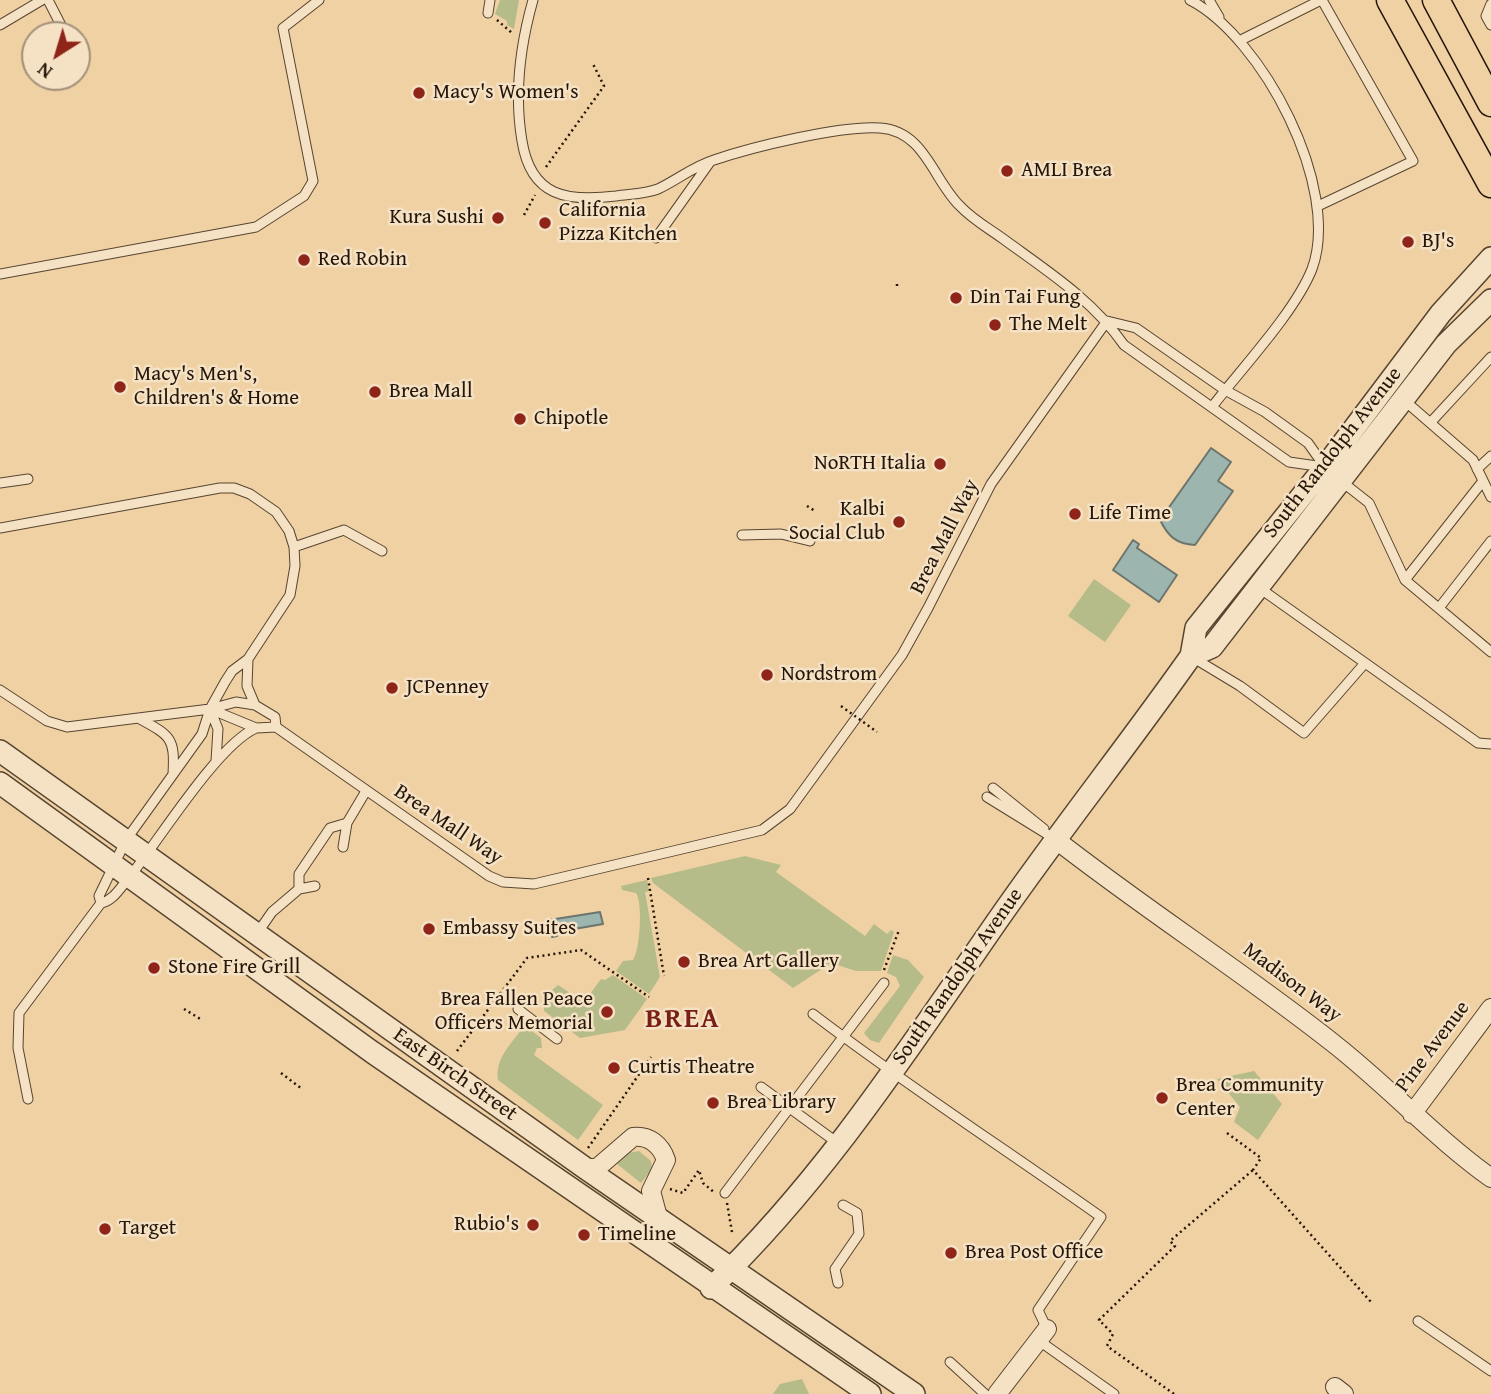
<!DOCTYPE html>
<html>
<head>
<meta charset="utf-8">
<style>
  body { margin:0 }
  #map { position:relative; width:1491px; height:1394px; overflow:hidden; background:#efd1a4; font-family:"Gentium Book Plus",serif }
  canvas { display:block }
  .north { position:absolute; left:21px; top:21px; width:70px; height:70px; box-sizing:border-box; background:#f5e1c4; border:2px solid #a29079; border-radius:50%; rotate:217deg; font-size:19px; font-weight:700; line-height:28px; text-align:center; color:#251609 }
  .north::after { content:''; display:block; margin:auto; width:24px; height:32px; background:#8f2418; clip-path:polygon(50% 0,100% 100%,50% 72%,0 100%) }
</style>
</head>
<body>
<div id="map">
<canvas width="1491" height="1394"></canvas>
<div class="north">N</div>
</div>
<script>
const c = document.querySelector('canvas').getContext('2d');
c.lineJoin = 'round';
function fill(path, color) { c.fillStyle = color; c.fill(path, 'evenodd'); }
function strokePath(path, color, width, dash) { c.strokeStyle = color; c.lineWidth = width; c.lineCap = dash ? 'butt' : 'round'; c.setLineDash(dash || []); c.stroke(path); }
function label(font, color, halo, rows, align = 'center') {
  c.font = font + ' "Gentium Book Plus",serif'; c.lineWidth = 5; c.setLineDash([]); c.textBaseline = 'middle'; c.strokeStyle = halo; c.fillStyle = color; for (const [text, x, y, turn = 0] of rows) {
    c.save(); c.translate(x, y); c.rotate((+turn || 0) * Math.PI / 180); c.textAlign = isNaN(turn) ? turn : align; if (halo) c.strokeText(text, 0, 0); c.fillText(text, 0, 0); c.restore();
  }
}
fill(new Path2D(`
  M 500,0 L 519,0 L 514,29 L 507,25 L 507,21 L 495,14 Z
  M 1094,579 L 1131,605 L 1105,642 L 1068,616 Z
  M 745,856 L 781,865 L 776,872 L 865,936 L 874,924 L 887,934 L 891,930 L 894,932 L 881,971 L 856,971 L 831,963 L 793,988 L 653,883 L 651,878 Z
  M 647,880 L 649,891 L 645,892 L 660,977 L 649,994 L 616,971 L 623,961 L 633,960 C 640,950 643,903 636,893 L 622,890 L 621,886 Z
  M 893,955 L 908,960 L 924,977 L 879,1043 L 870,1040 L 864,1033 L 900,986 L 896,977 L 887,973 Z
  M 613,975 L 647,999 L 625,1030 L 580,1038 L 544,1011 L 543,998 L 558,985 L 584,1002 L 601,979 L 605,980 Z
  M 528,1028 L 541,1038 L 542,1048 L 537,1048 L 534,1055 L 603,1105 L 578,1140 L 498,1080 C 495,1059 510,1045 522,1029 Z
  M 1254,1071 L 1282,1104 L 1258,1140 L 1234,1122 L 1240,1107 L 1217,1079 Z
  M 639,1151 L 651,1161 L 652,1169 L 641,1183 L 617,1164 L 627,1153 Z
  M 802,1379 L 809,1394 L 773,1394 L 780,1384 Z`), '#b5bc89');
const water = new Path2D(`
  M 1211,448 L 1231,462 L 1218,481 L 1233,491 L 1195,545 C 1176,544 1168,536 1160,520 Z
  M 1133,540 L 1139,544 L 1137,548 L 1177,575 L 1159,602 L 1113,570 Z
  M 600,912 L 603,924 L 557,932 L 557,936 L 552,937 L 549,920 Z`);
fill(water, '#9cb5af');
strokePath(water, '#6c756d', 2);
const service = new Path2D(`
  M 48,0 L 66,35
  M 533,0 C 520,46 514,94 522,141 C 531,197 567,202 616,196 C 629,194 645,194 658,189 C 677,180 694,166 714,160 C 752,147 842,125 880,128 C 925,131 933,180 960,206 C 972,219 988,228 1002,238 C 1047,271 1092,299 1124,345 L 1289,462 L 1324,467
  M 1190,0 C 1262,37 1342,188 1312,269 C 1295,312 1241,369 1212,407
  M 1209,0 L 1219,17
  M 1491,4 L 1486,16 L 1491,25
  M 488,13 L 490,0
  M 0,25 L 42,0
  M 1241,40 L 1321,0
  M 1318,206 L 1413,161 L 1322,0
  M 656,238 L 710,162
  M 0,274 L 256,227 L 304,196 L 313,181 L 283,28 L 319,0
  M 1107,321 L 1136,328 L 1225,390 L 1265,412 L 1308,443 L 1325,467
  M 1405,401 L 1473,460 L 1491,497
  M 1431,422 L 1491,357
  M 1477,469 L 1491,456
  M 1341,481 L 1369,503 L 1405,580 L 1491,652
  M 0,483 L 28,479
  M 0,528 L 220,488 L 234,488 L 250,494 L 276,512 L 289,531 L 294,547 L 295,566 L 290,595 L 248,659 L 247,686 L 255,705
  M 742,535 L 781,534 L 810,541
  M 294,547 L 344,530 L 382,551
  M 1405,580 L 1483,481
  M 1258,587 L 1478,743 L 1491,744
  M 1439,608 L 1491,541
  M 1192,657 L 1240,686 L 1304,733 L 1365,663
  M 0,690 L 47,721 L 67,727 L 210,709 L 236,702 L 255,705 L 275,717 L 276,727 L 489,876 L 503,882 L 534,884 L 762,830 L 790,809 L 902,655 L 928,608 L 991,484 L 1107,321
  M 210,709 L 256,728 L 276,727
  M 210,709 L 218,729 L 216,761
  M 140,719 C 171,736 175,738 173,774
  M 993,788 L 1044,829
  M 987,797 L 1055,839
  M 343,847 L 347,823 L 366,791
  M 299,889 L 315,886
  M 101,903 L 99,896 L 126,840 L 202,734 L 210,709 L 225,682 L 232,671 L 248,659
  M 256,935 L 272,912 L 299,889 L 299,874 L 330,828 L 347,823
  M 518,1009 L 557,1039
  M 813,1014 C 906,1085 1005,1149 1101,1217 L 1038,1310 L 1047,1329
  M 761,1087 L 839,1144
  M 28,1099 L 18,1048 L 19,1013 L 101,903 C 113,901 120,888 128,879 C 158,842 217,745 256,728
  M 725,1193 L 884,983
  M 838,1283 L 835,1269 L 859,1234 L 857,1213 L 843,1205
  M 1418,1321 L 1491,1371
  M 1038,1340 L 1114,1394
  M 950,1362 L 985,1394`);
const minor = new Path2D(`
  M 1055,839 C 1146,910 1243,972 1333,1043 C 1388,1086 1434,1137 1491,1178
  M 1412,1114 L 1491,1008
  M 585,1168 L 597,1168 L 633,1137 C 649,1135 661,1145 666,1160 L 651,1191 L 658,1217
  M 1335,1387 L 1344,1394
  M 997,1394 L 1047,1329`);
const tertiary = new Path2D(`
  M 1191,656 L 1212,647 L 1446,344 L 1491,300
  M 0,751 L 585,1168 L 914,1394
  M 0,783 L 372,1052 L 870,1394
  M 711,1288 C 825,1179 911,1045 1000,917 C 1062,828 1129,744 1191,656 L 1196,628 L 1325,467 L 1441,313 L 1491,258`);
const primary = new Path2D(`
  M 1390,0 L 1491,184
  M 1436,0 L 1491,103`);
strokePath(service, '#584530', 11);
strokePath(minor, '#584530', 20);
strokePath(tertiary, '#584530', 24);
strokePath(primary, '#251609', 29);
strokePath(new Path2D(`
  M 497,20 L 512,33
  M 546,167 L 604,86 L 592,62
  M 524,215 L 535,195
  M 897,284 L 897,288
  M 807,506 L 815,511
  M 648,878 L 664,976
  M 884,970 L 899,930
  M 184,1009 L 202,1020
  M 457,1051 L 527,958 L 581,950 L 649,997
  M 281,1073 L 302,1089
  M 1227,1133 L 1261,1158 L 1253,1170 L 1371,1302
  M 588,1148 L 651,1057
  M 670,1189 L 683,1193 L 699,1170 L 703,1183 L 715,1193
  M 727,1203 L 732,1232
  M 1174,1394 L 1107,1346 L 1113,1334 L 1099,1320 L 1175,1246 L 1170,1241 L 1253,1170`), '#251609', 2.5, [2, 3.5]);
strokePath(service, '#f5e1c4', 9);
strokePath(minor, '#f5e1c4', 18);
strokePath(tertiary, '#f5e1c4', 21);
strokePath(primary, '#efd1a4', 26);
strokePath(new Path2D(`
  M 841,706 L 877,732`), '#251609', 2.5, [2, 3.5]);
for (const [x, y, r, color] of [
  [419,93,7,"#8f2418"],
  [1007,171,7,"#8f2418"],
  [498,218,7,"#8f2418"],
  [545,223,7,"#8f2418"],
  [1408,242,7,"#8f2418"],
  [304,260,7,"#8f2418"],
  [956,298,7,"#8f2418"],
  [995,325,7,"#8f2418"],
  [120,387,7,"#8f2418"],
  [375,392,7,"#8f2418"],
  [520,419,7,"#8f2418"],
  [940,464,7,"#8f2418"],
  [1075,514,7,"#8f2418"],
  [899,522,7,"#8f2418"],
  [767,675,7,"#8f2418"],
  [392,688,7,"#8f2418"],
  [429,929,7,"#8f2418"],
  [684,962,7,"#8f2418"],
  [154,968,7,"#8f2418"],
  [607,1012,7,"#8f2418"],
  [614,1068,7,"#8f2418"],
  [1162,1098,7,"#8f2418"],
  [713,1103,7,"#8f2418"],
  [533,1225,7,"#8f2418"],
  [105,1229,7,"#8f2418"],
  [584,1235,7,"#8f2418"],
  [951,1253,7,"#8f2418"]
]) { const dot = new Path2D(); dot.arc(x, y, r, 0, 2 * Math.PI); c.fillStyle = color; c.fill(dot); strokePath(dot, '#f5e1c4', 2.5); }
label('21px', '#251609', '#f5e1c4', [
  ["Macy's Women's",433,93],
  ["AMLI Brea",1021,171],
  ["California",559,211],
  ["Pizza Kitchen",559,235],
  ["Kura Sushi",484,218,"right"],
  ["BJ's",1422,242],
  ["Red Robin",318,260],
  ["Din Tai Fung",970,298],
  ["The Melt",1009,325],
  ["Macy's Men's,",134,375],
  ["Children's & Home",134,399],
  ["Brea Mall",389,392],
  ["Chipotle",534,419],
  ["NoRTH Italia",926,464,"right"],
  ["Kalbi",885,510,"right"],
  ["Social Club",885,534,"right"],
  ["Life Time",1089,514],
  ["Nordstrom",781,675],
  ["JCPenney",406,688],
  ["Embassy Suites",443,929],
  ["Brea Art Gallery",698,962],
  ["Stone Fire Grill",168,968],
  ["Brea Fallen Peace",593,1000,"right"],
  ["Officers Memorial",593,1024,"right"],
  ["Curtis Theatre",628,1068],
  ["Brea Community",1176,1086],
  ["Center",1176,1110],
  ["Brea Library",727,1103],
  ["Rubio's",519,1225,"right"],
  ["Target",119,1229],
  ["Timeline",598,1235],
  ["Brea Post Office",965,1253]
], 'left');
label('21px', '#251609', '#f5e1c4', [
  ["South Randolph Avenue",1333,453,-52],
  ["Brea Mall Way",945,537,-63],
  ["Brea Mall Way",448,825,34],
  ["South Randolph Avenue",958,977,-55],
  ["Madison Way",1292,983,37],
  ["Pine Avenue",1433,1047,-53],
  ["East Birch Street",455,1075,35]
]);
c.letterSpacing = '2px';
label('bold 28px', '#7a1f14', '#f5e1c4', [
  ["BREA",683,1020]
]);
c.letterSpacing = '0px';
</script>
</body>
</html>
